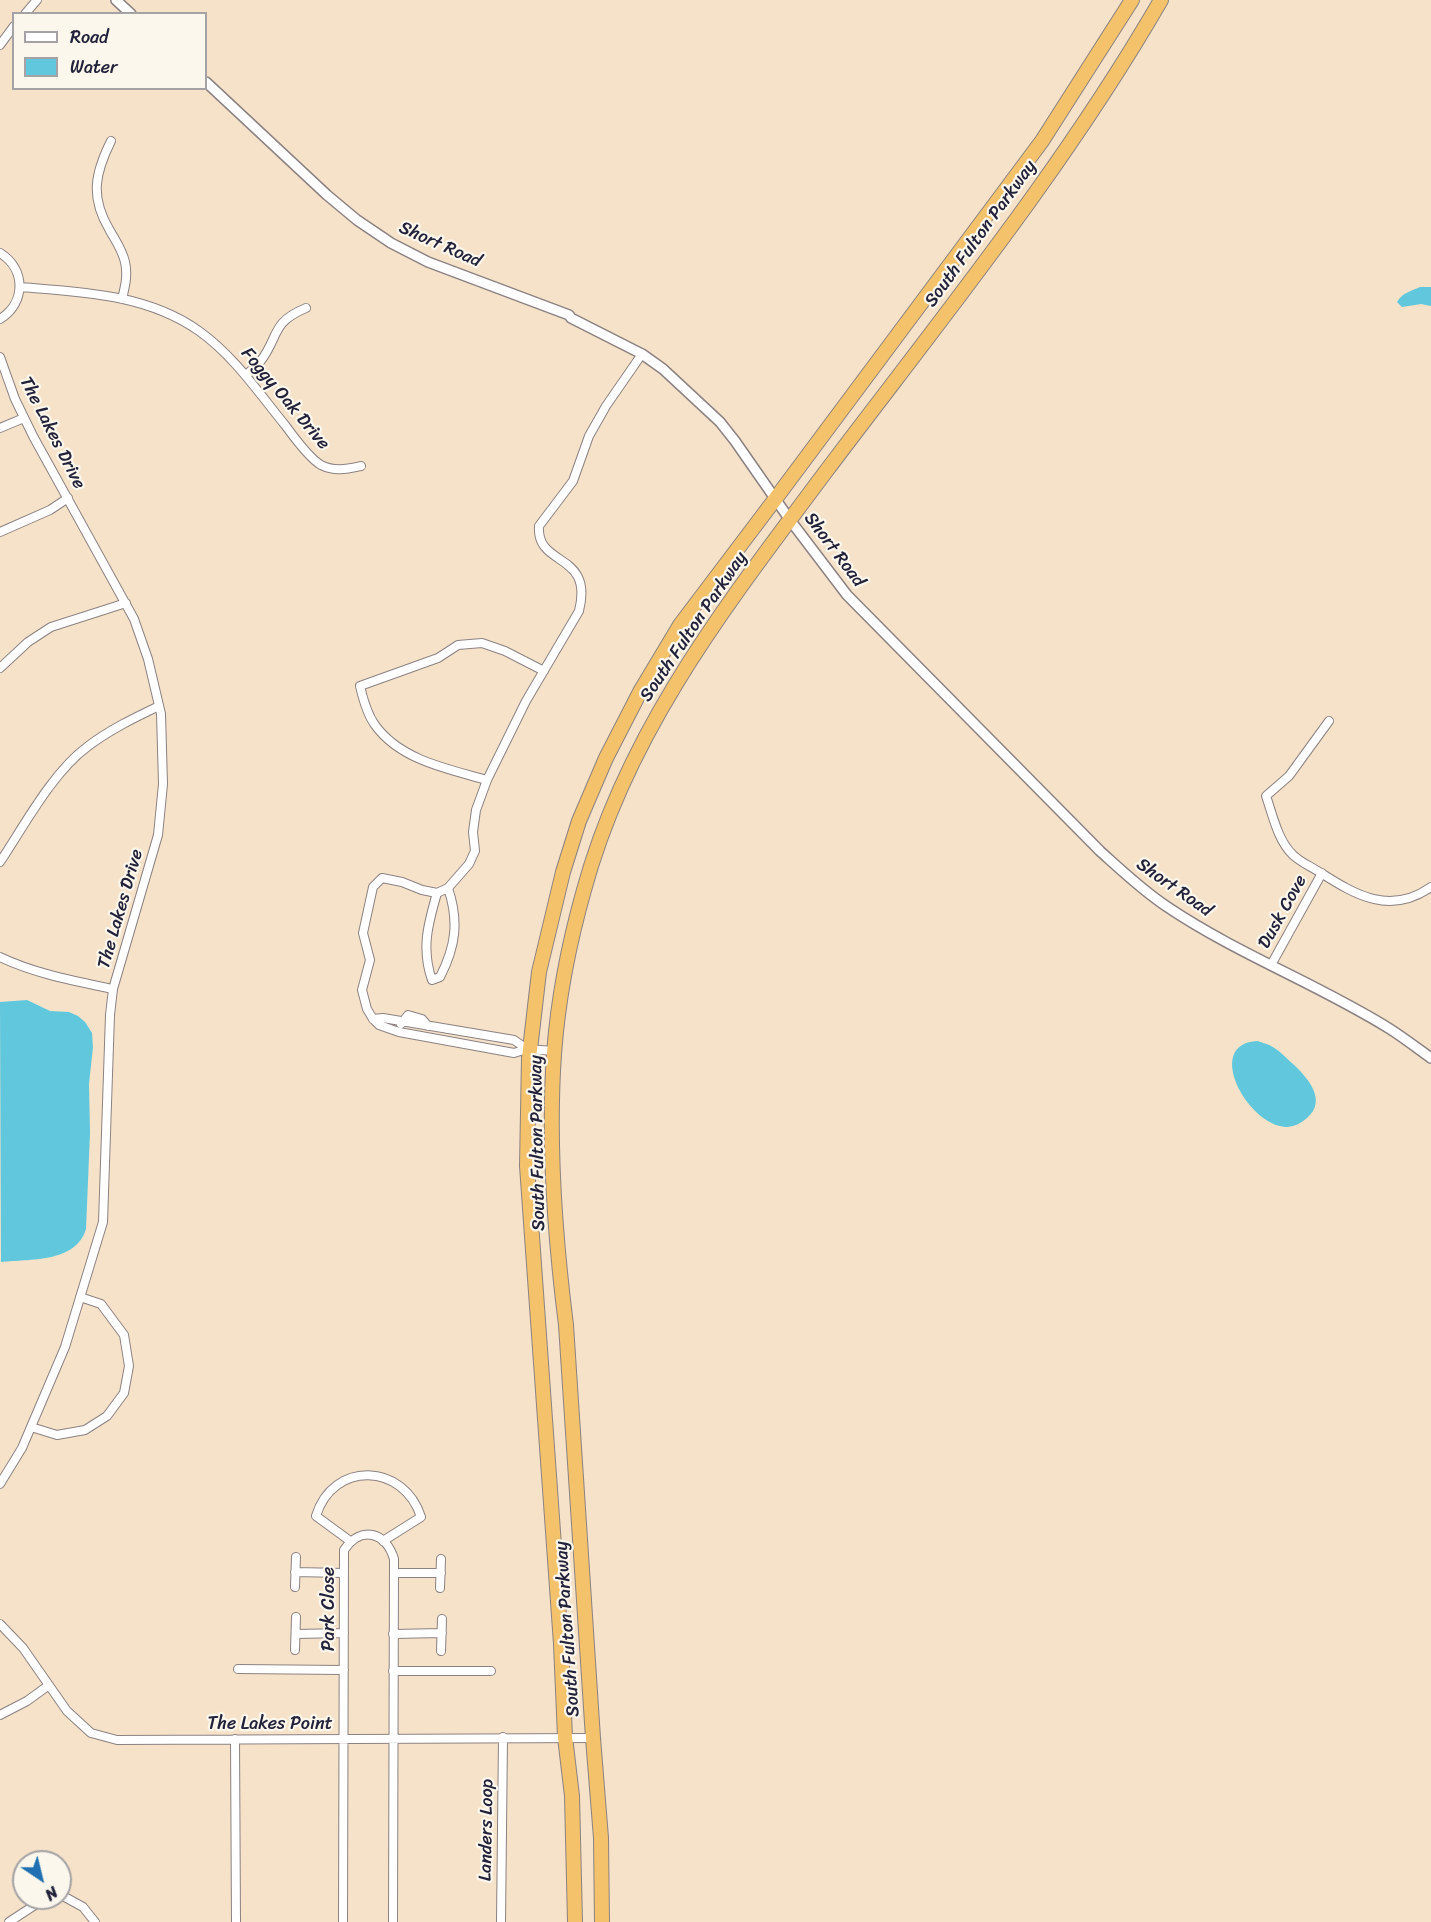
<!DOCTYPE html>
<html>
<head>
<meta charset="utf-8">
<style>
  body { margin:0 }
  #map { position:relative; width:1431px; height:1922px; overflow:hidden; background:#f5e2c9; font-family:Sriracha,sans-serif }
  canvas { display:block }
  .legend { position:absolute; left:12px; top:12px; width:195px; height:78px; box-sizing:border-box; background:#fbf7ec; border:2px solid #a4a2a5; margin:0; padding:8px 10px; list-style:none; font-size:18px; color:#22223b }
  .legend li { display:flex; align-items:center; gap:12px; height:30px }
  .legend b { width:30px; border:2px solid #a4a2a5 }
  .north { position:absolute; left:12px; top:1850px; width:60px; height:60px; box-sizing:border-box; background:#fbf7ec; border:2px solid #a4a2a5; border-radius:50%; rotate:145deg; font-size:16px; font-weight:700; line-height:24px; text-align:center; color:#22223b }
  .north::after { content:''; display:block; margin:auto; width:21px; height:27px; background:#1f6fb2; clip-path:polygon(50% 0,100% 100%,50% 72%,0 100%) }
</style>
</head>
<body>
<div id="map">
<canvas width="1431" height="1922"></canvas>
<ul class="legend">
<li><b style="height:8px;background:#fff"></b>Road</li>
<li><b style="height:16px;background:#60c7dc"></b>Water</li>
</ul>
<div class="north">N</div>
</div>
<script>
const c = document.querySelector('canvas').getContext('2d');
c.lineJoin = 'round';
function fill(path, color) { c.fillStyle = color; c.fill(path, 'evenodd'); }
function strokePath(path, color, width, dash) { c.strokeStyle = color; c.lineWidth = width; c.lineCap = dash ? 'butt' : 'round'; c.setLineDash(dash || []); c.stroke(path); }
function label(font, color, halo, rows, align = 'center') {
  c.font = font + ' Sriracha,sans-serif'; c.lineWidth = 4.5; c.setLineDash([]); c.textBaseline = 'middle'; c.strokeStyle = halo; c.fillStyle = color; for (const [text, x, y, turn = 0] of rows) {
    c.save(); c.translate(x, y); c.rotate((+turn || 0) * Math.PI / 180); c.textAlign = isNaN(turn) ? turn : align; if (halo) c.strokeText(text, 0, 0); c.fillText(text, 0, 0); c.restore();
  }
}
fill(new Path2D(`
  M 1420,287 L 1431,287 L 1431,306 L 1421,304 L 1402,307 L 1397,302 C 1402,293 1411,291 1420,287 Z
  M 27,1000 L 50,1011 L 69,1012 L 78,1016 L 85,1022 L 92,1033 L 93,1047 L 89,1084 L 90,1133 L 86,1229 C 76,1263 29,1259 1,1262 L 0,1002 Z
  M 1258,1041 C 1262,1043 1268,1044 1271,1046 C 1279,1050 1286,1058 1293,1064 C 1307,1077 1328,1100 1307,1118 C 1301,1123 1294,1127 1286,1127 C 1247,1125 1203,1043 1258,1041 Z`), '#60c7dc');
const minor = new Path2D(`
  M 25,14 L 37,0
  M 0,45 L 14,26
  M 111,141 C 95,173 90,197 109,229 C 115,240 122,249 125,262 C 128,275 125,287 122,299
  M 0,253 C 26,269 26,303 0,319
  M 20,287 C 82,292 147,294 199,331 C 234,356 258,392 285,425 C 293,436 309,458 321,465 C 335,472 347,469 361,466
  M 0,357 L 15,399 L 33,436 L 134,619 L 148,659 L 161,714 L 163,784 L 158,835 L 113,989 L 110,1015 L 103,1222 L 65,1347 L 22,1448 L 0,1484
  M 246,375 C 250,371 256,367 260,362 C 280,336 270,323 306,308
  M 0,428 L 24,418
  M 0,532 L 50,510 L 68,498
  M 0,668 L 28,642 L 51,627 L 126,603
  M 1329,721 L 1289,776 L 1266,796 C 1273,816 1278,841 1293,855 C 1300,862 1312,867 1321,873 C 1357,896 1391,915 1431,887
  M 487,780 C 448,769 400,760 375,725 C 367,714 363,699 360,686 L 438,658 L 458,645 L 482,643 L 505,651 L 544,671
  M 0,862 C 24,826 52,773 87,747 C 109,730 134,718 159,706
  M 437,893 C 428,924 421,949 432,980 L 440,977 C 456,946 459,921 448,888
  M 0,957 C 36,974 75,981 113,989
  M 1271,965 L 1322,873
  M 373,1019 L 383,1018 L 514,1040 L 527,1049
  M 401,1024 L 408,1015 L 422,1019 L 428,1026
  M 554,1051 L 527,1049 L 514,1053 L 399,1032 L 379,1025 L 373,1019 L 367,1009 L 362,990 L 370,960 L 363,933 L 373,887 L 382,878 L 402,882 L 422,890 L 437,893 L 448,888 L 469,864 L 475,851 L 473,832 L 476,810 L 487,780 L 526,701 L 579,611 C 594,551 536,568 539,526 L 573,481 L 589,436 L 606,406 L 642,354
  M 31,1427 L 57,1435 L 85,1430 L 107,1416 L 124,1393 L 129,1366 L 124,1335 L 101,1304 L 80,1297
  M 350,1541 L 316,1516 C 333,1460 404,1463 421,1517 L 383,1541
  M 295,1572 L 344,1573
  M 394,1573 L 441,1573
  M 295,1587 L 296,1557
  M 440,1588 L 441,1559
  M 0,1624 L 23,1648 L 67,1711 L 91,1733 L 117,1740 L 593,1738
  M 296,1634 L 344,1633
  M 393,1634 L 442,1633
  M 295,1650 L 296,1617
  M 441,1651 L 442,1619
  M 238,1669 L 344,1670
  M 393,1671 L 491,1671
  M 0,1715 L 27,1701 L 49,1685
  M 235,1739 L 236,1922
  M 60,1897 L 63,1896 L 83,1907 L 95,1922
  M 9,1922 L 41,1901 L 54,1898
  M 343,1922 L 344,1550 C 361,1525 386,1532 394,1559 L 393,1922
  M 501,1922 L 503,1737`);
const tertiary = new Path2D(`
  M 116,0 L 131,14
  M 206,82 L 327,195 L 357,220 L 391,243 L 428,262 L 569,315 L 571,318 L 642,354 L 663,369 L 720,422 L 735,441 L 790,520 L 847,595 L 1100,851 C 1121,870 1142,890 1166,906 C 1237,954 1318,984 1390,1029 C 1404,1038 1417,1048 1431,1058`);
const trunk = new Path2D(`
  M 575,1922 L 572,1796 L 565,1737 L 561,1644 L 527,1166 L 529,1058 L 539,972 L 563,872 L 579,821 L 606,758 L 641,690 L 680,625 L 776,498 L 1042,141 L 1132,0
  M 602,1922 L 601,1838 L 593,1738 L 566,1325 C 555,1238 548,1141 554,1054 C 558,999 569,943 584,890 C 627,731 727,604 824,474 C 940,320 1064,168 1161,0`);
strokePath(minor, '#8c8282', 10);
strokePath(tertiary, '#8c8282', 12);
strokePath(trunk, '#8c8282', 16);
strokePath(minor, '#fff', 8);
strokePath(tertiary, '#fff', 9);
strokePath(trunk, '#f3c26a', 14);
label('18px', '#22223b', '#fbf7ec', [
  ["South Fulton Parkway",981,234,-54],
  ["Short Road",440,245,24],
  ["Foggy Oak Drive",285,399,50],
  ["The Lakes Drive",52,433,63],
  ["Short Road",834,550,53],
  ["South Fulton Parkway",694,627,-56],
  ["Short Road",1174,888,35],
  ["The Lakes Drive",121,909,-74],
  ["Dusk Cove",1283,912,-61],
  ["South Fulton Parkway",538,1143,-91],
  ["Park Close",329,1609,-90],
  ["South Fulton Parkway",568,1629,-94],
  ["The Lakes Point",270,1724],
  ["Landers Loop",487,1830,-89]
]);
</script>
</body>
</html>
